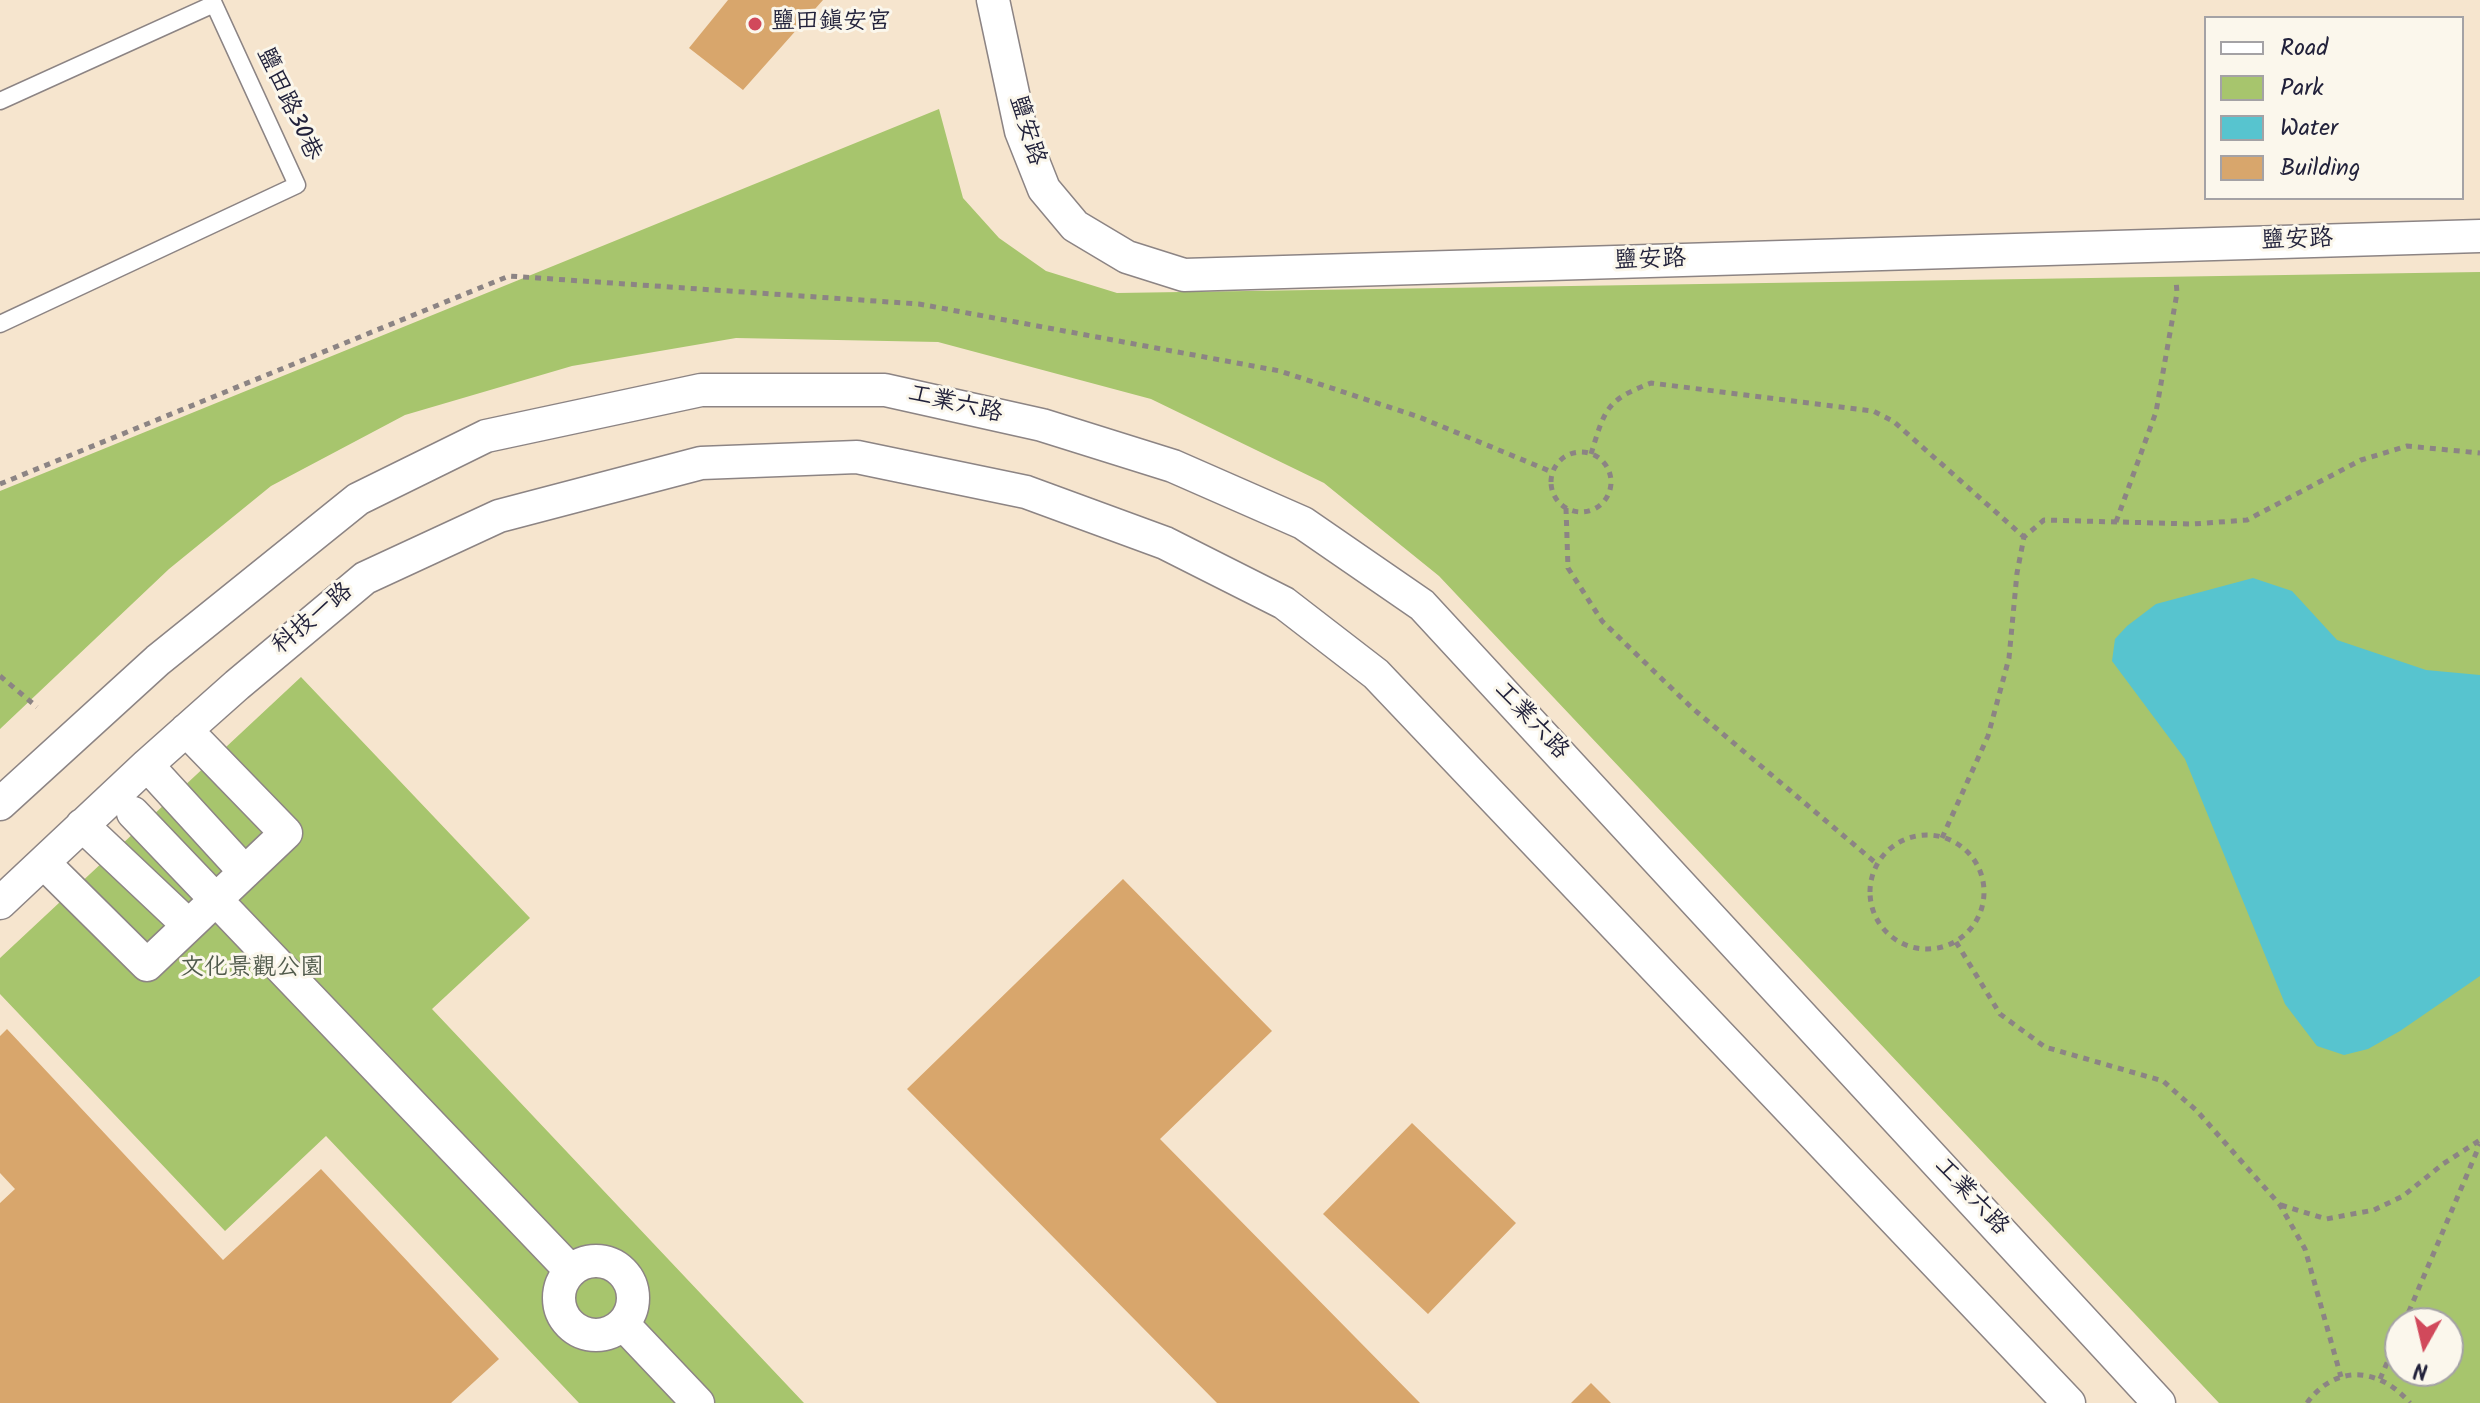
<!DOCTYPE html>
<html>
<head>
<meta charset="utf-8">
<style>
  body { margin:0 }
  #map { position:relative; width:2480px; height:1403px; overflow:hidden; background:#f6e5ce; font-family:Kalam,sans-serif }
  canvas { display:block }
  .legend { position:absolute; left:2204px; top:16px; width:260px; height:184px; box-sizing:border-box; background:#fbf7ec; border:2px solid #a4a2a5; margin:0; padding:10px 14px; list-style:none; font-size:24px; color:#22223b }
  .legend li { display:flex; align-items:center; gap:16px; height:40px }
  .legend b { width:40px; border:2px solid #a4a2a5 }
  .north { position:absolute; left:2384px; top:1307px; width:80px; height:80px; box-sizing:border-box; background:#fbf7ec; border:2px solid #a4a2a5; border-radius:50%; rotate:188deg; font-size:22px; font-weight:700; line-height:32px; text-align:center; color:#22223b }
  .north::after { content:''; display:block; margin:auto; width:28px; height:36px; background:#d1495b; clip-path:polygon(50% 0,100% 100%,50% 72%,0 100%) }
</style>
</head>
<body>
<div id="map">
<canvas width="2480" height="1403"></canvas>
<ul class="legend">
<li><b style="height:10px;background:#fff"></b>Road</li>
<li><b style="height:22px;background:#a7c56d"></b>Park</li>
<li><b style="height:22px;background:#57c4cf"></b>Water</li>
<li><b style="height:22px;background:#d8a66c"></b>Building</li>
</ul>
<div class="north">N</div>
</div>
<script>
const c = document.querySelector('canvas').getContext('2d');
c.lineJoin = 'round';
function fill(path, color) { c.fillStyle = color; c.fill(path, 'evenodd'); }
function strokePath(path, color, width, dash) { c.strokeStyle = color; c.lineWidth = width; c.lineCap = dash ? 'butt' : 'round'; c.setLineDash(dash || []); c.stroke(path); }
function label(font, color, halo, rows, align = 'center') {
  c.font = font + ' Kalam,"LXGW WenKai TC",sans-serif'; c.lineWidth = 6; c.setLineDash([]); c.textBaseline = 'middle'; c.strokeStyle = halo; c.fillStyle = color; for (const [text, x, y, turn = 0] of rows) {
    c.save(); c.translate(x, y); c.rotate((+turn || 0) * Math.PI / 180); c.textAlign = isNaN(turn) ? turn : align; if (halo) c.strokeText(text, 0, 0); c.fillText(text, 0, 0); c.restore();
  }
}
fill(new Path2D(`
  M 939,109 L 963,198 L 999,238 L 1046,271 L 1117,293 L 2480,272 L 2480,1403 L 2219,1403 L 1439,576 L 1324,483 L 1151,399 L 938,342 L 736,338 L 572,366 L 405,415 L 271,486 L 169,569 L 0,729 L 0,491 ZM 2400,1323 L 2448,1323 L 2448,1371 L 2400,1371 Z
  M 301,677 L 530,918 L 432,1009 L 804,1403 L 579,1403 L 326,1136 L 225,1231 L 0,994 L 0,958 Z`), '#a7c56d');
fill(new Path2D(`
  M 2253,578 L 2292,591 L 2337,640 L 2426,670 L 2480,675 L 2480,976 L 2400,1031 L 2368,1049 L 2344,1055 L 2317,1046 L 2285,1004 L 2185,759 L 2112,661 L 2115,639 L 2127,626 L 2156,604 Z`), '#57c4cf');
fill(new Path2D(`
  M 728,0 L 823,0 L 743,90 L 689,48 Z
  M 1123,879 L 1272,1031 L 1160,1139 L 1420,1403 L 1217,1403 L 907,1089 Z
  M 7,1029 L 223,1260 L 321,1169 L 499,1359 L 451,1403 L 0,1403 L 0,1203 L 15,1189 L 0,1173 L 0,1036 Z
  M 1412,1123 L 1516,1223 L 1428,1314 L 1323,1214 Z
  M 1591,1383 L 1611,1403 L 1571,1403 Z`), '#d8a66c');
const lane = new Path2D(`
  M 0,101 L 214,4 L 297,185 L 0,324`);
const street = new Path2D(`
  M 993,0 L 1021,131 L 1044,189 L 1075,226 L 1127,257 L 1184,275 L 2480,236
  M 147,765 L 245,872
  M 0,804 L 158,660 L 358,499 L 486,436 L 701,390 L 885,390 L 1042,425 L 1173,466 L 1303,523 L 1422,605 L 2159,1403
  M 133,813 L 571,1271
  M 82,825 L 188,925
  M 44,863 L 147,965 L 286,833 L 186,730
  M 0,903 L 147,765 L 237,685 L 365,578 L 499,516 L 701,463 L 857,457 L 1026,492 L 1165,543 L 1284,603 L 1376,674 L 2069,1403
  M559 1298a37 37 0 1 1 74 0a37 37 0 1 1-74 0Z
  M 623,1324 L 698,1403`);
strokePath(lane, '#8c8484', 19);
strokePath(street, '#8c8484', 35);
strokePath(new Path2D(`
  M1551 482a30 30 0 1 1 60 0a30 30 0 1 1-60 0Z
  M 1591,454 C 1605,409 1606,400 1651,383 L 1873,411 L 1893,421 L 2024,537
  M 0,484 L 509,276 L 919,304 L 1280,371 L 1419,417 L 1552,472
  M 1566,508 L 1568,568 L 1602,621 L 1691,707 L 1877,864
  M 2116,522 L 2156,412 L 2177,293 L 2176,280
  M 0,676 L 37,707
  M1870 892a57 57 0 1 1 114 0a57 57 0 1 1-114 0Z
  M 1942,838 L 1988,736 L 2009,658 L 2017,573 L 2024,537 L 2044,520 L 2193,524 L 2247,520 L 2361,460 L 2407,446 L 2480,453
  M 1956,942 L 2000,1014 L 2045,1047 L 2163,1081 L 2197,1111 L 2280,1205 L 2305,1249 L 2341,1377
  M 2281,1205 L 2326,1219 L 2374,1210 L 2403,1196 L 2443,1164 L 2480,1140
  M 2404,1323 L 2480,1144
  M 2380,1379 L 2400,1333
  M 2307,1403 C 2336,1363 2380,1368 2410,1403`), '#8c8484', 5, [6, 6]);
strokePath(lane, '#fff', 16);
strokePath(street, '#fff', 32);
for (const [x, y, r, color] of [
  [755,24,8,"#d1495b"]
]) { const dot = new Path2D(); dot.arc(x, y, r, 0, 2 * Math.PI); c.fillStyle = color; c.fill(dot); strokePath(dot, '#fbf7ec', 3); }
label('24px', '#22223b', '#fbf7ec', [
  ["鹽田鎮安宮",771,24]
], 'left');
label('24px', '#22223b', '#fbf7ec', [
  ["鹽田路30巷",287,105,65],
  ["鹽安路",1025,131,73],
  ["鹽安路",2297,242,-2],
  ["鹽安路",1650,262,-2],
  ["工業六路",955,406,13],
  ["科技一路",314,620,-40],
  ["工業六路",1530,722,47],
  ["工業六路",1970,1198,47]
]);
label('24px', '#515b4c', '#fbf7ec', [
  ["文化景觀公園",252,970]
]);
</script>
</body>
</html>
